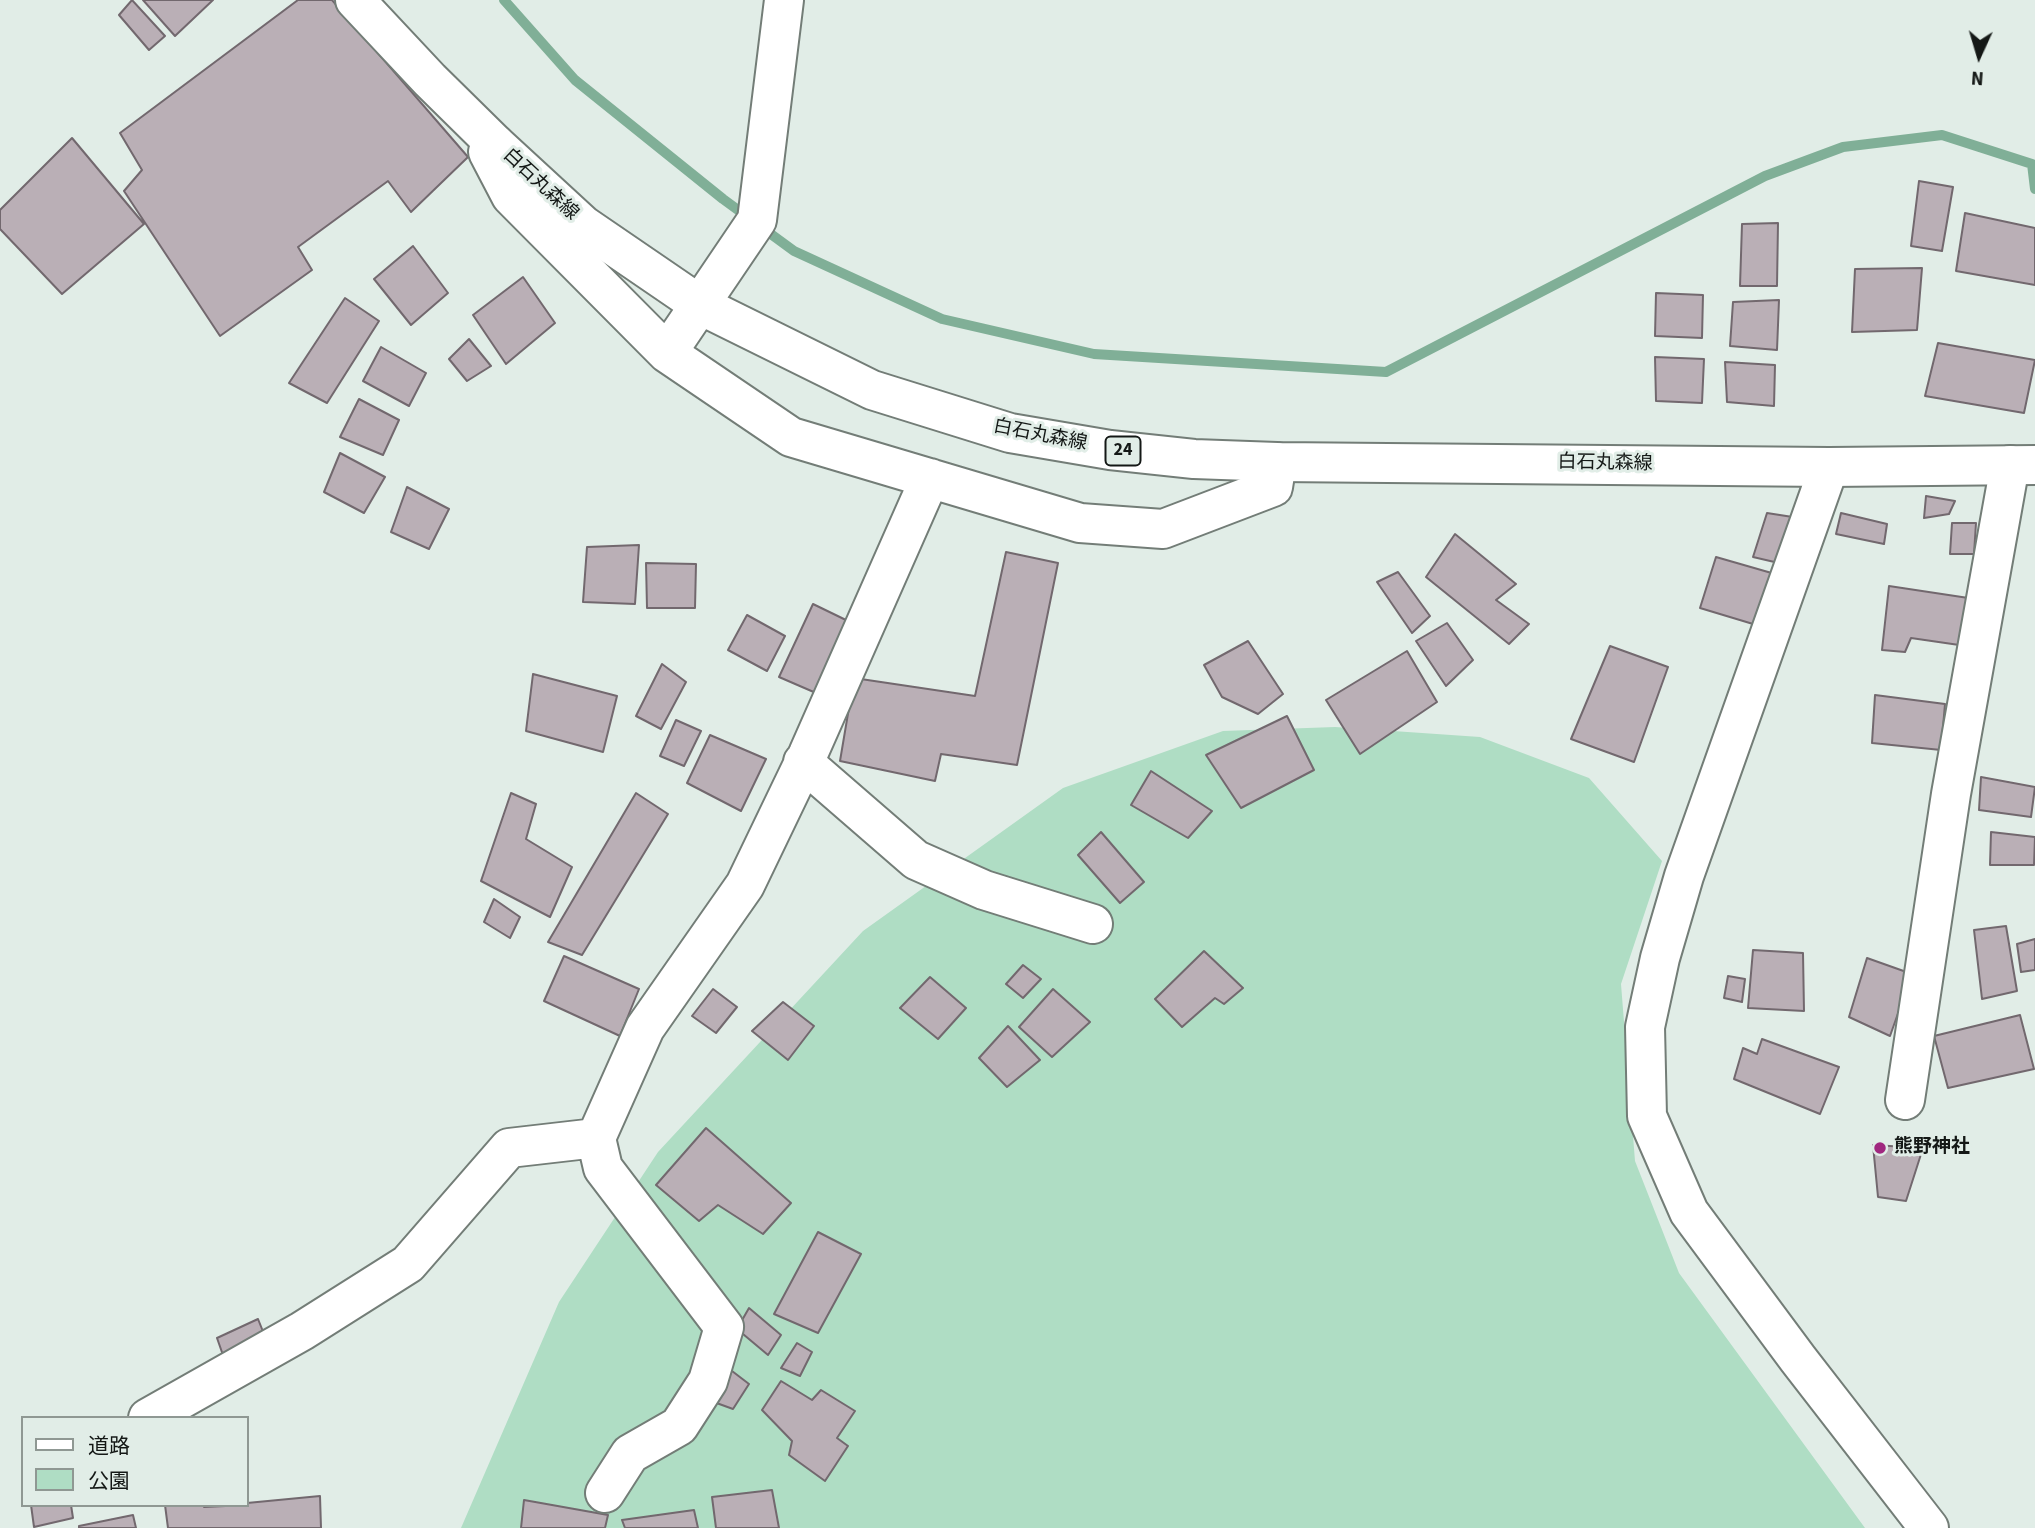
<!DOCTYPE html>
<html>
<head>
<meta charset="utf-8">
<style>
  body { margin:0 }
  #map { position:relative; width:2035px; height:1528px; overflow:hidden; background:#e1ede7; font-family:"Source Sans 3","Noto Sans JP",sans-serif }
  canvas { display:block }
  .legend { position:absolute; left:21px; top:1416px; width:228px; height:91px; box-sizing:border-box; background:#e1ede7; border:2px solid #8f9893; margin:0; padding:9px 12px; list-style:none; font-size:21px; color:#141816 }
  .legend li { display:flex; align-items:center; gap:14px; height:35px }
  .legend b { width:35px; border:2px solid #8f9893 }
  .north { position:absolute; left:1944px; top:21px; width:70px; height:70px; -webkit-text-stroke:5px #e1ede7; paint-order:stroke; rotate:184deg; font-size:19px; font-weight:700; line-height:28px; text-align:center; color:#141816 }
  .north::after { content:''; display:block; margin:auto; width:24px; height:32px; background:#141816; clip-path:polygon(50% 0,100% 100%,50% 72%,0 100%) }
</style>
</head>
<body>
<div id="map">
<canvas width="2035" height="1528"></canvas>
<ul class="legend">
<li><b style="height:9px;background:#fff"></b>道路</li>
<li><b style="height:19px;background:#afddc4"></b>公園</li>
</ul>
<div class="north">N</div>
</div>
<script>
const c = document.querySelector('canvas').getContext('2d');
c.lineJoin = 'round';
function fill(path, color) { c.fillStyle = color; c.fill(path, 'evenodd'); }
function strokePath(path, color, width, dash) { c.strokeStyle = color; c.lineWidth = width; c.lineCap = dash ? 'butt' : 'round'; c.setLineDash(dash || []); c.stroke(path); }
function label(font, color, halo, rows, align = 'center') {
  c.font = font + ' "Source Sans 3","Noto Sans JP",sans-serif'; c.lineWidth = 6; c.setLineDash([]); c.textBaseline = 'middle'; c.strokeStyle = halo; c.fillStyle = color; for (const [text, x, y, turn = 0] of rows) {
    c.save(); c.translate(x, y); c.rotate((+turn || 0) * Math.PI / 180); c.textAlign = isNaN(turn) ? turn : align; if (halo) c.strokeText(text, 0, 0); c.fillText(text, 0, 0); c.restore();
  }
}
fill(new Path2D(`
  M 1335,727 L 1480,737 L 1589,778 L 1662,861 L 1621,984 L 1635,1161 L 1679,1273 L 1865,1528 L 461,1528 L 559,1302 L 658,1152 L 863,931 L 1063,788 L 1223,731 Z`), '#afddc4');
strokePath(new Path2D(`
  M 504,0 L 575,80 L 723,199 L 794,251 L 942,319 L 1094,354 L 1386,372 L 1765,176 L 1843,147 L 1942,135 L 2032,164 L 2035,189`), '#80af97', 10);
const building = new Path2D(`
  M 132,0 L 165,36 L 149,50 L 119,15 Z
  M 143,0 L 213,0 L 175,36 Z
  M 298,0 L 332,0 L 468,157 L 411,212 L 388,181 L 298,247 L 312,270 L 220,336 L 124,191 L 142,170 L 120,133 Z
  M 72,138 L 144,224 L 62,294 L 0,229 L 0,210 Z
  M 1919,181 L 1953,187 L 1942,251 L 1911,246 Z
  M 1965,213 L 2035,228 L 2035,285 L 1956,271 Z
  M 1778,223 L 1777,286 L 1740,286 L 1742,224 Z
  M 413,246 L 448,293 L 411,325 L 374,279 Z
  M 1922,268 L 1917,330 L 1852,332 L 1855,269 Z
  M 523,277 L 555,323 L 506,364 L 473,315 Z
  M 1656,293 L 1703,295 L 1702,338 L 1655,336 Z
  M 345,298 L 379,321 L 327,403 L 289,383 Z
  M 1779,300 L 1777,350 L 1730,346 L 1733,302 Z
  M 469,339 L 491,366 L 467,381 L 449,359 Z
  M 1938,343 L 2035,360 L 2024,413 L 1925,396 Z
  M 381,347 L 426,373 L 409,406 L 363,381 Z
  M 1655,357 L 1704,359 L 1702,403 L 1656,401 Z
  M 1725,362 L 1775,365 L 1774,406 L 1727,402 Z
  M 359,399 L 399,420 L 383,455 L 340,437 Z
  M 340,453 L 385,477 L 364,513 L 324,492 Z
  M 407,487 L 449,509 L 429,549 L 391,532 Z
  M 1926,496 L 1955,501 L 1949,514 L 1924,518 Z
  M 1767,513 L 1799,518 L 1783,564 L 1753,557 Z
  M 1841,513 L 1887,524 L 1884,544 L 1836,534 Z
  M 1952,523 L 1976,523 L 1974,554 L 1950,554 Z
  M 1455,534 L 1516,584 L 1496,600 L 1529,624 L 1509,644 L 1426,577 Z
  M 639,545 L 635,604 L 583,602 L 587,547 Z
  M 1006,552 L 1058,563 L 1017,765 L 941,754 L 935,781 L 840,761 L 854,678 L 975,696 Z
  M 1716,557 L 1782,576 L 1763,627 L 1700,608 Z
  M 646,563 L 696,564 L 695,608 L 647,608 Z
  M 1398,572 L 1430,616 L 1412,633 L 1377,582 Z
  M 1889,586 L 1975,599 L 1966,646 L 1911,638 L 1905,652 L 1882,650 Z
  M 813,604 L 848,621 L 816,693 L 779,677 Z
  M 747,615 L 785,636 L 767,671 L 728,650 Z
  M 1447,623 L 1473,660 L 1446,686 L 1416,641 Z
  M 1248,641 L 1283,694 L 1258,714 L 1222,697 L 1204,665 Z
  M 1610,646 L 1668,667 L 1634,762 L 1571,739 Z
  M 1407,651 L 1437,702 L 1360,754 L 1326,700 Z
  M 662,664 L 686,682 L 661,729 L 636,716 Z
  M 533,674 L 617,696 L 603,752 L 526,731 Z
  M 1875,695 L 1945,704 L 1941,750 L 1872,743 Z
  M 1287,716 L 1314,770 L 1241,808 L 1206,755 Z
  M 676,720 L 701,731 L 684,766 L 660,756 Z
  M 710,735 L 766,759 L 741,811 L 687,783 Z
  M 1151,771 L 1212,811 L 1188,838 L 1131,805 Z
  M 1981,777 L 2035,787 L 2031,817 L 1979,810 Z
  M 511,793 L 536,804 L 526,839 L 572,867 L 550,917 L 481,881 Z
  M 636,793 L 668,814 L 582,955 L 548,942 Z
  M 1101,832 L 1144,882 L 1120,903 L 1078,855 Z
  M 1991,832 L 2035,837 L 2034,865 L 1990,865 Z
  M 494,899 L 520,917 L 510,938 L 484,922 Z
  M 2006,926 L 2017,991 L 1982,999 L 1974,930 Z
  M 2035,939 L 2035,970 L 2021,972 L 2017,944 Z
  M 1753,950 L 1803,953 L 1804,1011 L 1748,1008 Z
  M 1204,951 L 1243,988 L 1224,1004 L 1215,998 L 1182,1027 L 1155,999 Z
  M 564,956 L 639,989 L 620,1036 L 544,1001 Z
  M 1867,958 L 1912,974 L 1890,1036 L 1849,1017 Z
  M 1023,965 L 1041,979 L 1023,998 L 1006,984 Z
  M 1728,976 L 1745,979 L 1742,1002 L 1724,998 Z
  M 930,977 L 966,1008 L 938,1039 L 900,1008 Z
  M 713,989 L 737,1007 L 716,1033 L 692,1016 Z
  M 1053,989 L 1090,1022 L 1052,1057 L 1019,1027 Z
  M 783,1002 L 814,1026 L 788,1060 L 752,1031 Z
  M 2020,1015 L 2034,1069 L 1948,1088 L 1934,1036 Z
  M 1008,1026 L 1040,1060 L 1007,1087 L 979,1058 Z
  M 1762,1039 L 1839,1067 L 1820,1114 L 1734,1079 L 1743,1048 L 1757,1054 Z
  M 706,1128 L 791,1203 L 763,1234 L 718,1205 L 699,1221 L 656,1185 Z
  M 1873,1145 L 1923,1148 L 1906,1201 L 1878,1197 Z
  M 818,1232 L 861,1254 L 818,1333 L 774,1314 Z
  M 749,1308 L 781,1335 L 768,1355 L 737,1329 Z
  M 258,1319 L 266,1339 L 224,1358 L 217,1338 Z
  M 797,1343 L 812,1352 L 800,1376 L 781,1368 Z
  M 732,1371 L 749,1384 L 733,1409 L 711,1401 Z
  M 781,1381 L 812,1400 L 821,1390 L 855,1411 L 837,1438 L 848,1446 L 825,1481 L 789,1455 L 792,1441 L 762,1410 Z
  M 772,1490 L 779,1528 L 716,1528 L 712,1497 Z
  M 320,1496 L 321,1528 L 168,1528 L 165,1505 L 204,1505 L 204,1507 L 247,1505 L 247,1503 Z
  M 524,1500 L 608,1515 L 605,1528 L 521,1528 Z
  M 31,1505 L 71,1505 L 73,1518 L 34,1527 Z
  M 694,1510 L 698,1528 L 625,1528 L 622,1520 Z
  M 133,1515 L 136,1528 L 79,1528 L 79,1526 Z`);
fill(building, '#baafb6');
strokePath(building, '#72686e', 2);
const minor = new Path2D(`
  M 495,144 L 488,152 L 511,196 L 667,353 L 791,437 L 1080,523 L 1163,529 L 1273,487 L 1277,462
  M 667,353 L 757,220 L 784,0
  M 1829,467 L 1684,876 L 1660,958 L 1645,1027 L 1647,1116 L 1689,1212 L 1798,1359 L 1929,1528
  M 803,762 L 916,860 L 984,890 L 1093,924
  M 1905,1100 L 1951,794 L 2010,465
  M 596,1138 L 603,1168 L 724,1327 L 708,1381 L 679,1426 L 630,1454 L 605,1493
  M 148,1418 L 302,1331 L 408,1264 L 509,1148 L 596,1138 L 645,1028 L 745,885 L 808,754 L 930,478`);
const major = new Path2D(`
  M 355,0 L 430,80 L 495,144 L 583,225 L 700,305 L 872,390 L 1010,433 L 1110,450 L 1194,459 L 1277,462 L 1829,467 L 2035,465`);
strokePath(minor, '#737d77', 42);
strokePath(major, '#737d77', 42);
strokePath(minor, '#fff', 38);
strokePath(major, '#fff', 38);
for (const [x, y, r, color] of [
  [1880,1148,7,"#a0277f"]
]) { const dot = new Path2D(); dot.arc(x, y, r, 0, 2 * Math.PI); c.fillStyle = color; c.fill(dot); strokePath(dot, '#e1ede7', 2.5); }
for (const [x, y, w] of [
  [1123,451,35]
]) { const box = new Path2D(); box.roundRect(x - w / 2, y - 14.5, w, 29, 5); c.fillStyle = '#e1ede7'; c.fill(box); strokePath(box, '#141816', 2); }
label('bold 18px', '#141816', null, [
  ["24",1123,451]
]);
label('19px', '#141816', '#e1ede7', [
  ["白石丸森線",540,185,43],
  ["白石丸森線",1040,436,11],
  ["白石丸森線",1605,464,1]
]);
label('bold 19px', '#141816', '#e1ede7', [
  ["熊野神社",1894,1148]
], 'left');
</script>
</body>
</html>
